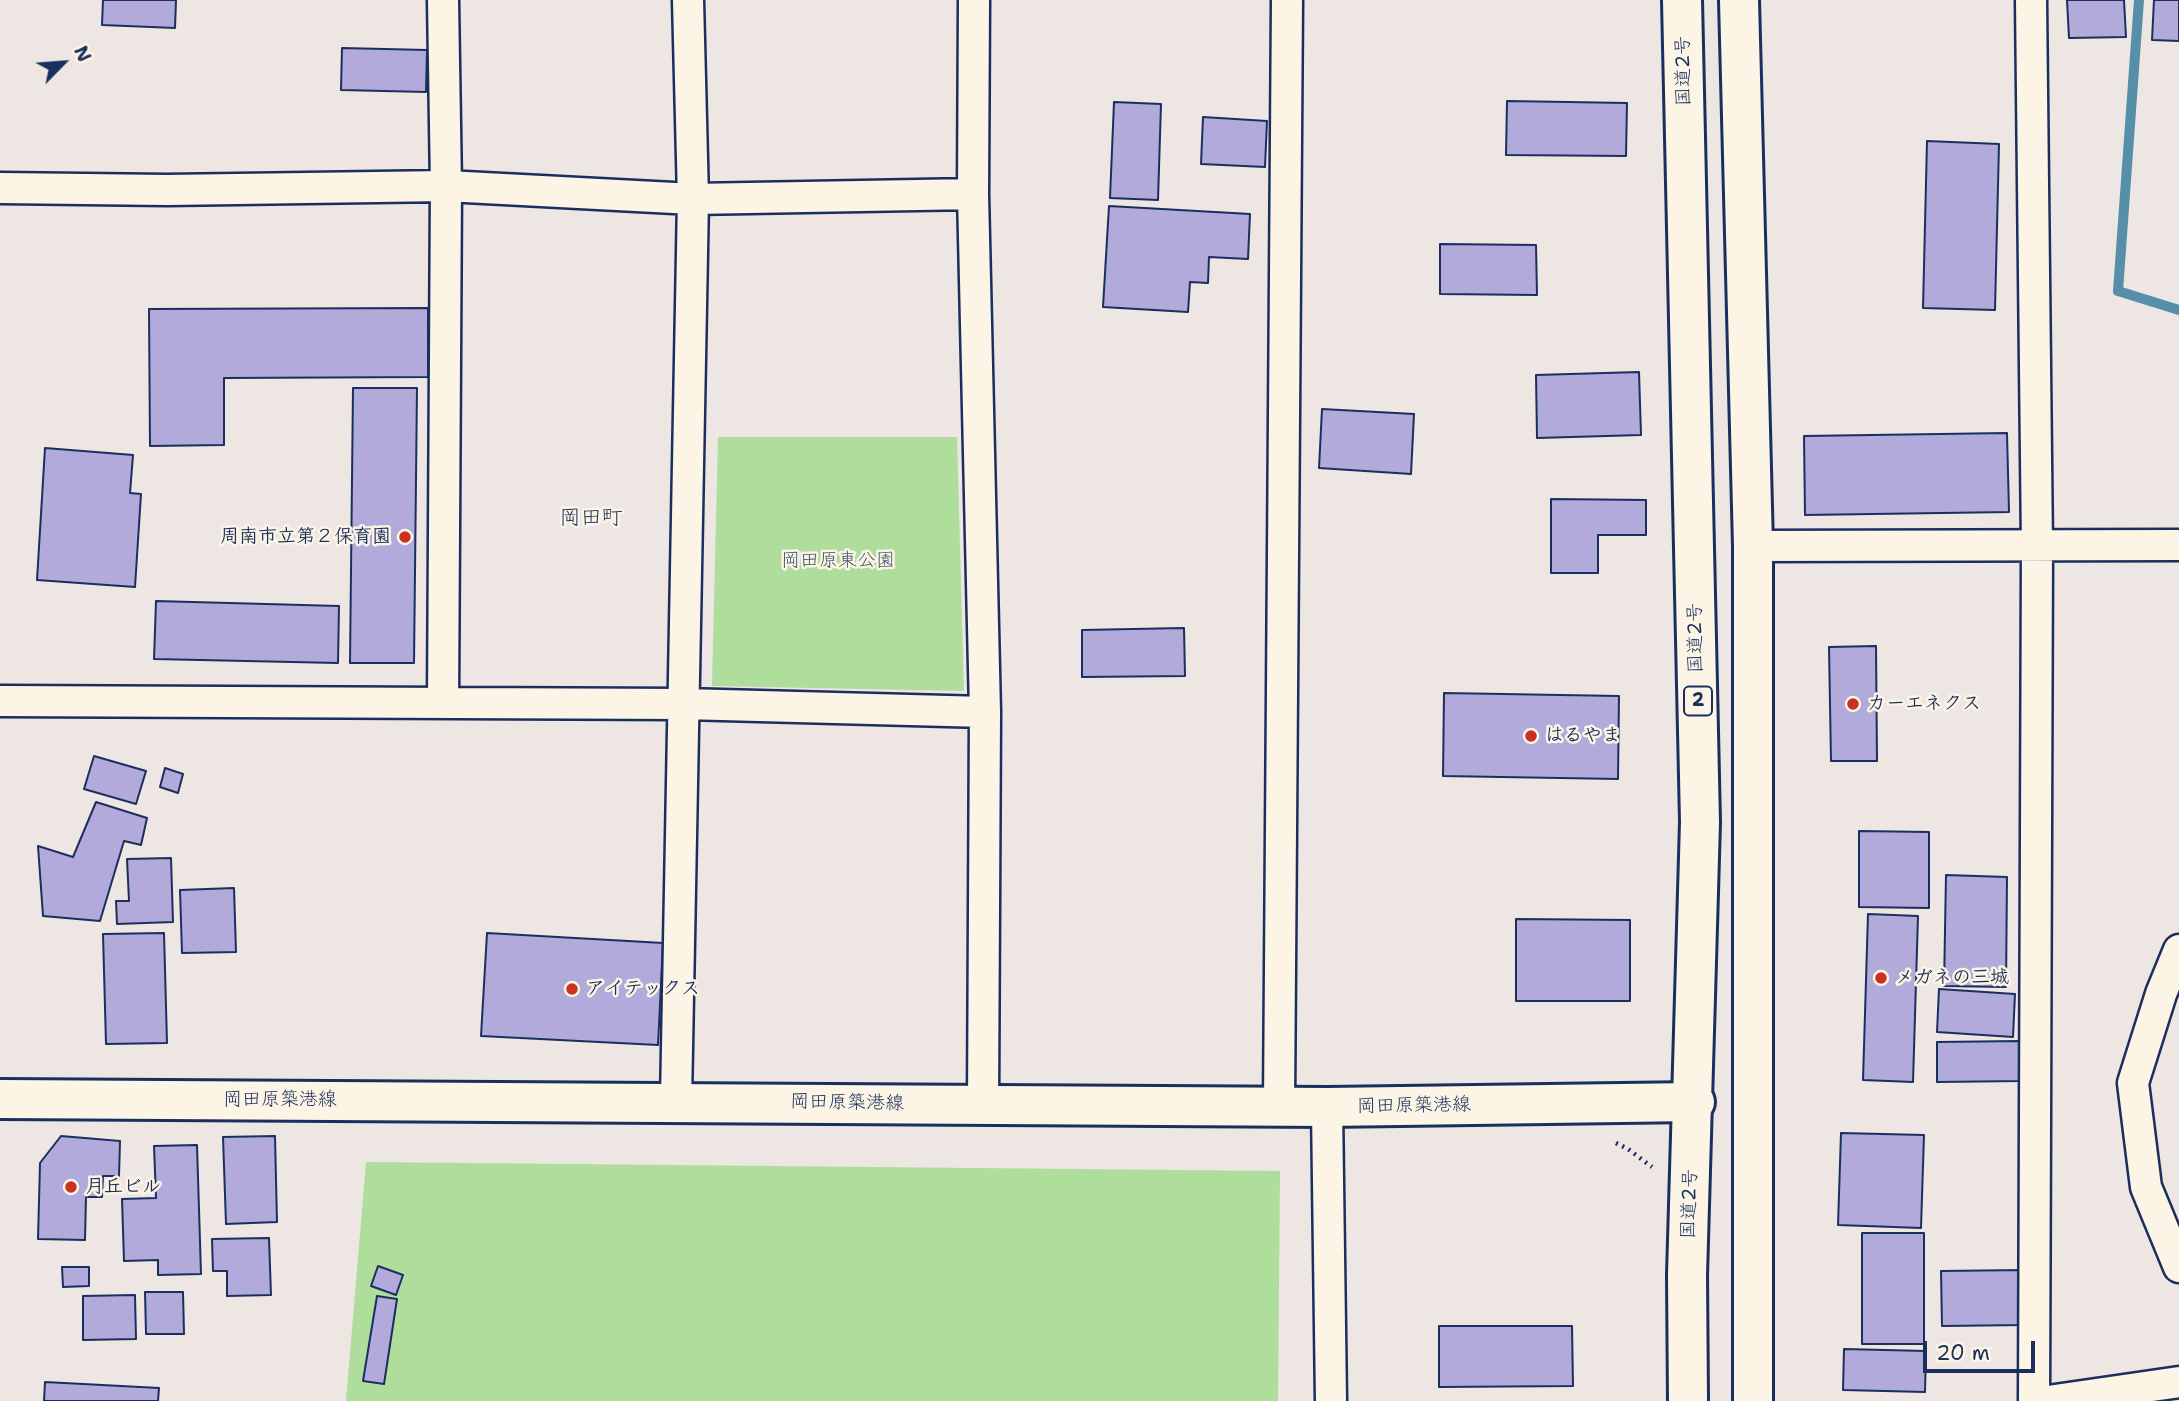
<!DOCTYPE html>
<html>
<head>
<meta charset="utf-8">
<style>
  body { margin:0 }
  #map { position:relative; width:2179px; height:1401px; overflow:hidden; background:#ede6e3; font-family:"Shantell Sans",sans-serif }
  canvas { display:block }
  .north { position:absolute; left:28px; top:28px; width:70px; height:70px; -webkit-text-stroke:5px #fcf5e5; paint-order:stroke; rotate:65deg; font-size:19px; font-weight:700; line-height:28px; text-align:center; color:#1b2f5e }
  .north::after { content:''; display:block; margin:auto; width:24px; height:32px; background:#1b2f5e; clip-path:polygon(50% 0,100% 100%,50% 72%,0 100%) }
  .scale { position:absolute; left:1923px; top:1341px; width:112px; height:32px; box-sizing:border-box; border:4px solid #1b2f5e; border-top:0; padding-left:9px; font-size:21px; line-height:24px; white-space:nowrap; color:#1b2f5e; -webkit-text-stroke:5px #fcf5e5; paint-order:stroke }
</style>
</head>
<body>
<div id="map">
<canvas width="2179" height="1401"></canvas>
<div class="north">N</div>
<div class="scale">20 m</div>
</div>
<script>
const c = document.querySelector('canvas').getContext('2d');
c.lineJoin = 'round';
function fill(path, color) { c.fillStyle = color; c.fill(path, 'evenodd'); }
function strokePath(path, color, width, dash) { c.strokeStyle = color; c.lineWidth = width; c.lineCap = dash ? 'butt' : 'round'; c.setLineDash(dash || []); c.stroke(path); }
function label(font, color, halo, rows, align = 'center') {
  c.font = font + ' "Shantell Sans","Klee One",sans-serif'; c.lineWidth = 5; c.setLineDash([]); c.textBaseline = 'middle'; c.strokeStyle = halo; c.fillStyle = color; for (const [text, x, y, turn = 0] of rows) {
    c.save(); c.translate(x, y); c.rotate((+turn || 0) * Math.PI / 180); c.textAlign = isNaN(turn) ? turn : align; if (halo) c.strokeText(text, 0, 0); c.fillText(text, 0, 0); c.restore();
  }
}
fill(new Path2D(`
  M 718,437 L 957,437 L 964,691 L 712,686 Z
  M 366,1162 L 1280,1171 L 1278,1401 L 346,1401 Z`), '#afdd9b');
strokePath(new Path2D(`
  M 2139,0 L 2118,291 L 2179,310`), '#578eaa', 10);
const building = new Path2D(`
  M 103,0 L 176,0 L 175,28 L 102,25 Z
  M 2067,0 L 2124,0 L 2126,37 L 2069,38 Z
  M 2154,0 L 2179,0 L 2179,41 L 2152,40 Z
  M 342,48 L 427,50 L 426,92 L 341,90 Z
  M 1507,101 L 1627,103 L 1626,156 L 1506,155 Z
  M 1114,102 L 1161,104 L 1158,200 L 1110,198 Z
  M 1203,117 L 1267,121 L 1265,167 L 1201,164 Z
  M 1927,141 L 1999,144 L 1995,310 L 1923,308 Z
  M 1109,206 L 1250,214 L 1248,259 L 1209,257 L 1208,283 L 1190,282 L 1188,312 L 1103,307 Z
  M 1440,244 L 1536,245 L 1537,295 L 1440,294 Z
  M 428,308 L 428,377 L 224,378 L 224,445 L 150,446 L 149,309 Z
  M 1639,372 L 1641,435 L 1537,438 L 1536,375 Z
  M 353,388 L 417,388 L 414,663 L 350,663 Z
  M 1322,409 L 1414,414 L 1411,474 L 1319,468 Z
  M 2007,433 L 2009,512 L 1805,515 L 1804,436 Z
  M 45,448 L 133,455 L 130,493 L 141,494 L 135,587 L 37,580 Z
  M 1551,499 L 1646,500 L 1646,535 L 1598,535 L 1598,573 L 1551,573 Z
  M 156,601 L 339,606 L 338,663 L 154,659 Z
  M 1184,628 L 1185,676 L 1082,677 L 1082,630 Z
  M 1876,646 L 1877,761 L 1831,761 L 1829,647 Z
  M 1444,693 L 1619,696 L 1618,779 L 1443,776 Z
  M 94,756 L 146,771 L 136,804 L 84,789 Z
  M 165,768 L 183,774 L 178,793 L 160,787 Z
  M 96,802 L 147,818 L 141,845 L 124,841 L 100,921 L 43,916 L 38,846 L 73,857 Z
  M 1859,831 L 1929,832 L 1929,908 L 1859,907 Z
  M 171,858 L 173,922 L 117,924 L 116,901 L 129,901 L 127,859 Z
  M 1946,875 L 2007,877 L 2006,987 L 1944,986 Z
  M 234,888 L 236,952 L 182,953 L 180,890 Z
  M 1868,914 L 1918,916 L 1913,1082 L 1863,1080 Z
  M 1516,919 L 1630,920 L 1630,1001 L 1516,1001 Z
  M 164,933 L 167,1043 L 106,1044 L 103,934 Z
  M 487,933 L 663,943 L 658,1045 L 481,1036 Z
  M 1939,989 L 2015,994 L 2013,1037 L 1937,1032 Z
  M 2021,1041 L 2021,1081 L 1937,1082 L 1937,1042 Z
  M 1841,1133 L 1924,1135 L 1921,1228 L 1838,1225 Z
  M 61,1136 L 120,1141 L 119,1176 L 103,1176 L 102,1197 L 86,1197 L 85,1240 L 38,1239 L 40,1163 Z
  M 275,1136 L 277,1222 L 226,1224 L 223,1137 Z
  M 197,1145 L 201,1274 L 158,1275 L 158,1260 L 124,1261 L 122,1199 L 156,1198 L 154,1146 Z
  M 1862,1233 L 1924,1233 L 1924,1344 L 1862,1344 Z
  M 269,1238 L 271,1295 L 227,1296 L 227,1271 L 213,1271 L 212,1239 Z
  M 378,1266 L 403,1275 L 396,1295 L 371,1286 Z
  M 62,1267 L 89,1267 L 89,1286 L 63,1287 Z
  M 2024,1270 L 2025,1325 L 1942,1326 L 1941,1271 Z
  M 145,1292 L 183,1292 L 184,1334 L 146,1334 Z
  M 135,1295 L 136,1339 L 83,1340 L 83,1296 Z
  M 377,1296 L 397,1299 L 384,1384 L 363,1381 Z
  M 1439,1326 L 1572,1326 L 1573,1386 L 1439,1387 Z
  M 1844,1349 L 1926,1351 L 1925,1392 L 1843,1390 Z
  M 45,1382 L 159,1388 L 158,1401 L 44,1401 Z`);
fill(building, '#b2aadb');
strokePath(building, '#1b2f5e', 2);
const street = new Path2D(`
  M 974,0 L 973,194 L 985,712 L 983,1104
  M 2031,0 L 2037,548 L 2034,1401
  M 0,188 L 167,190 L 446,186 L 693,199 L 973,194
  M 1753,546 L 2179,545
  M 0,701 L 684,704 L 985,712
  M 443,703 L 446,186 L 443,0
  M 2179,950 L 2161,994 L 2133,1083 L 2146,1187 L 2179,1267
  M 676,1101 L 693,199 L 688,0
  M 1279,1106 L 1287,0
  M 1327,1107 L 1331,1401
  M 2048,1401 L 2179,1382`);
const secondary = new Path2D(`
  M 0,1099 L 1327,1107 L 1695,1102`);
const highway = new Path2D(`
  M 1682,0 L 1700,822 L 1687,1275 L 1688,1401
  M 1739,0 L 1753,546 L 1753,1401`);
strokePath(street, '#1b2f5e', 35);
strokePath(secondary, '#1b2f5e', 44);
strokePath(highway, '#1b2f5e', 44);
strokePath(new Path2D(`
  M 1616,1143 L 1628,1149 L 1652,1167`), '#1b2f5e', 4.5, [2, 5]);
strokePath(street, '#fcf5e5', 30);
strokePath(secondary, '#fcf5e5', 38);
strokePath(highway, '#fcf5e5', 38);
for (const [x, y, r, color] of [
  [405,537,7,"#c8321e"],
  [1853,704,7,"#c8321e"],
  [1531,736,7,"#c8321e"],
  [1881,978,7,"#c8321e"],
  [572,989,7,"#c8321e"],
  [71,1187,7,"#c8321e"]
]) { const dot = new Path2D(); dot.arc(x, y, r, 0, 2 * Math.PI); c.fillStyle = color; c.fill(dot); strokePath(dot, '#fcf5e5', 2.5); }
for (const [x, y, w] of [
  [1698,701,28]
]) { const box = new Path2D(); box.roundRect(x - w / 2, y - 14.5, w, 29, 5); c.fillStyle = '#fcf5e5'; c.fill(box); strokePath(box, '#1b2f5e', 2); }
label('bold 18px', '#1b2f5e', null, [
  ["2",1698,701]
]);
label('19px', '#1b2f5e', '#fcf5e5', [
  ["国道2号",1684,71,-91],
  ["国道2号",1696,638,-91],
  ["岡田原築港線",280,1100],
  ["岡田原築港線",847,1103,1],
  ["岡田原築港線",1414,1106,-1],
  ["国道2号",1690,1204,-88]
]);
label('bold 19px', '#1b2f5e', '#fcf5e5', [
  ["周南市立第２保育園",391,537,"right"],
  ["カーエネクス",1867,704],
  ["はるやま",1545,736],
  ["メガネの三城",1895,978],
  ["アイテックス",586,989],
  ["月丘ビル",85,1187]
], 'left');
label('19px', '#405a6d', '#fcf5e5', [
  ["岡田原東公園",838,561]
]);
label('21px', '#1b2f5e', '#fcf5e5', [
  ["岡田町",591,519]
]);
</script>
</body>
</html>
